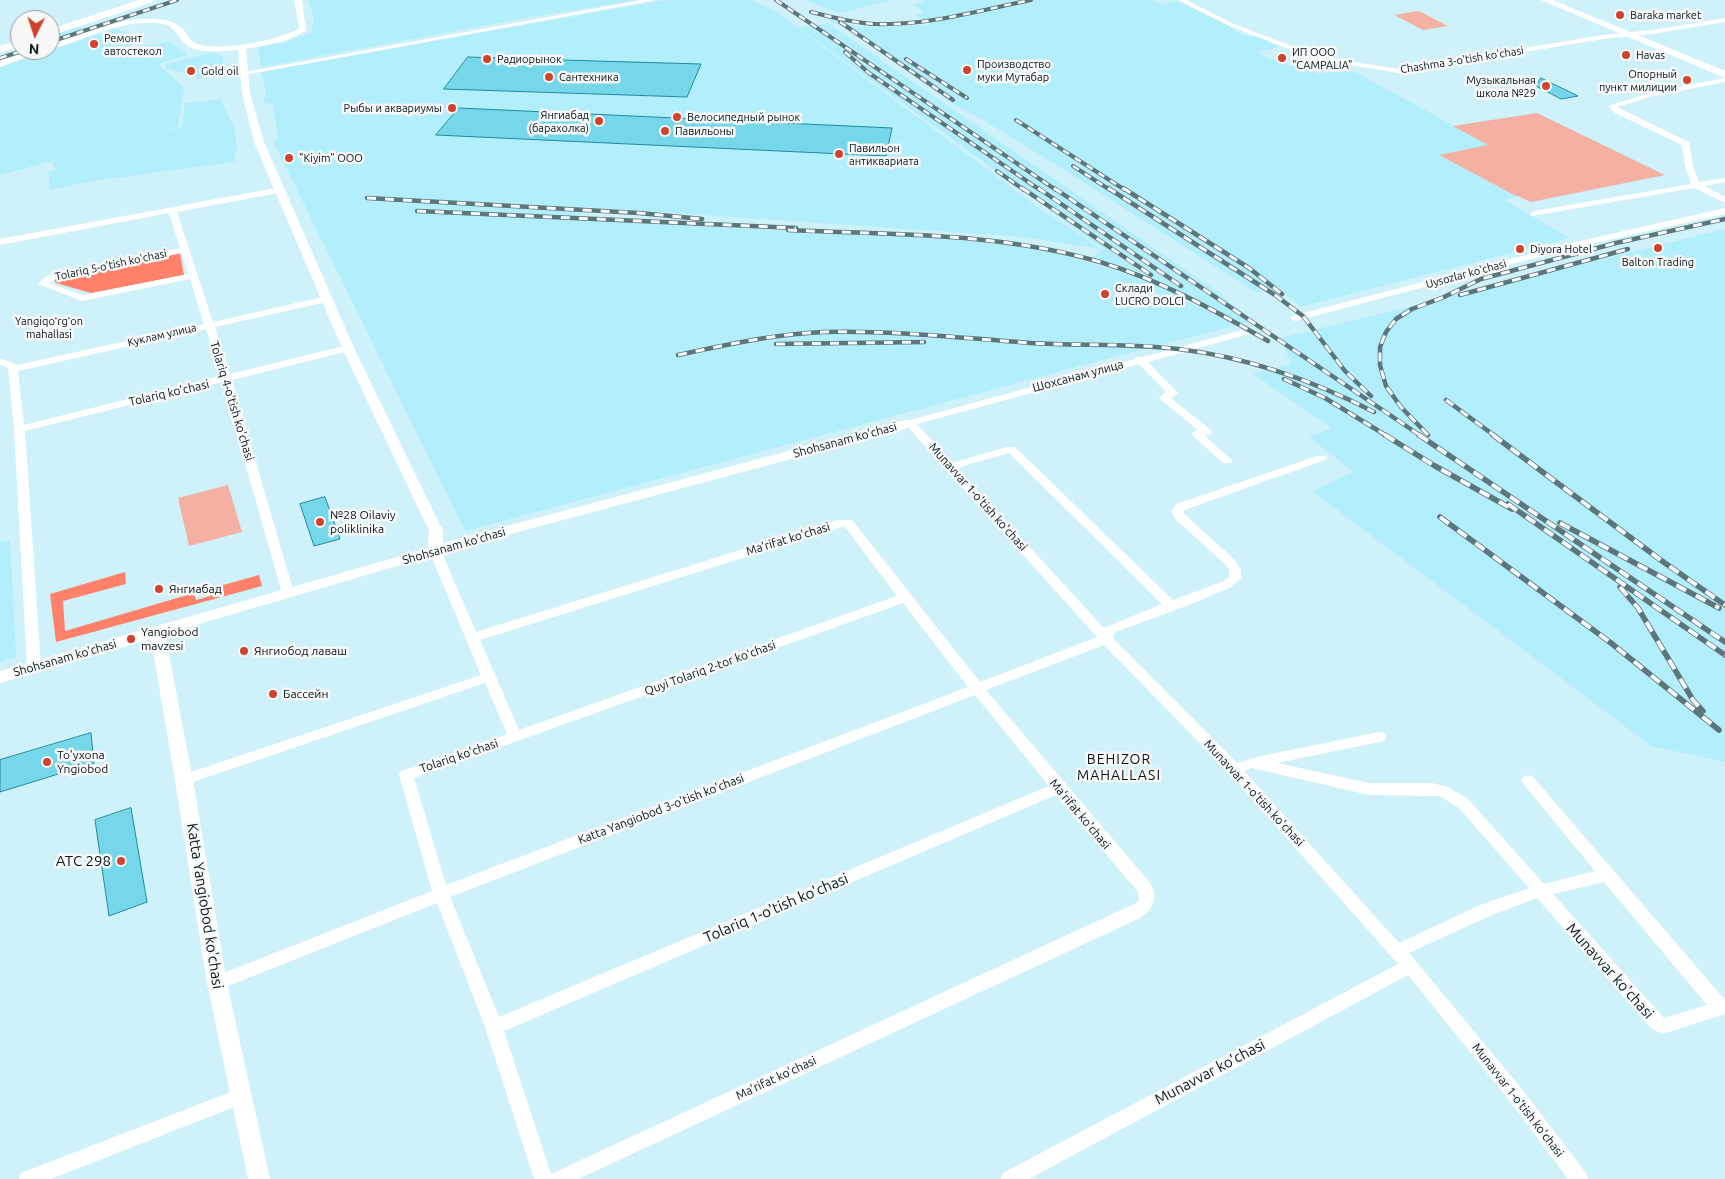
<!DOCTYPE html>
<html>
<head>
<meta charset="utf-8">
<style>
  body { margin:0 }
  #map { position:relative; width:1725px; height:1179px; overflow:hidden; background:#cff2fa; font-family:Ubuntu,sans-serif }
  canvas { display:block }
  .north { position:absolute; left:10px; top:10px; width:50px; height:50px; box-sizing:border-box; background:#f8f8f8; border:1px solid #969d9f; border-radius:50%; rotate:184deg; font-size:14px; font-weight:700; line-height:20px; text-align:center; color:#021519 }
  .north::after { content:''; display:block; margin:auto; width:18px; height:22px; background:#cf432c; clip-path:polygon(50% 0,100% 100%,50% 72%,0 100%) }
</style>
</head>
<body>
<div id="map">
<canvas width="1725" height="1179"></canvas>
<div class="north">N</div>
</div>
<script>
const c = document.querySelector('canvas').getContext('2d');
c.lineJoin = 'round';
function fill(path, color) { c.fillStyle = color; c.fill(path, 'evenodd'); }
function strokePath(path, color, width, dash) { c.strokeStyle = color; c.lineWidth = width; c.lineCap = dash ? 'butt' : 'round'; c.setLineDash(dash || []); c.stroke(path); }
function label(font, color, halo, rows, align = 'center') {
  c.font = font + ' Ubuntu,sans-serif'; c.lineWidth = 5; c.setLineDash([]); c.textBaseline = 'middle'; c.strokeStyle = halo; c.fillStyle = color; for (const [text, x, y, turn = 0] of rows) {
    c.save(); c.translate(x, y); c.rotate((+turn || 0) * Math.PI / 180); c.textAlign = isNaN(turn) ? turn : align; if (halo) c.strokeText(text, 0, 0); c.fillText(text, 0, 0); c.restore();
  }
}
fill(new Path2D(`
  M 308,0 L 637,0 L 525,18 L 261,67 L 258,47 L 284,43 L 311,32 L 314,19 Z
  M 666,0 L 751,0 L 775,11 L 1042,210 L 1101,249 L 1024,237 L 586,207 L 577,220 L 960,239 L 1058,252 L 1153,283 L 1228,322 L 1183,295 L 1147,279 L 1089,260 L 1103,249 L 799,28 L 828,23 L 1216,291 L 1254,321 L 1151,347 L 465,531 L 273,141 L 277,141 L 278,139 L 277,130 L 273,105 L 263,102 L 266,91 L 261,72 Z
  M 805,0 L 893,0 L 839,13 Z
  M 925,0 L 1152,0 L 1161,4 L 1177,1 L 1233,28 L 1231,29 L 1248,37 L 1257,36 L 1279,47 L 1258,52 L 1263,56 L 1290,66 L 1298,64 L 1319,74 L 1351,70 L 1489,145 L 1440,156 L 1516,196 L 1504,200 L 1569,238 L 1300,307 L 1279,287 L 1257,293 L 1055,164 L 985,121 L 951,103 L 850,30 L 827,19 L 831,18 L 857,27 L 932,25 L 916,15 L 924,12 L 914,5 Z
  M 78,27 L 90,31 L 50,44 L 50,36 Z
  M 115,29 L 128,33 L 132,48 L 171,42 L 188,55 L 158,64 L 184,88 L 178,127 L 166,131 L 182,128 L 185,103 L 221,99 L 234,127 L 237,146 L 234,162 L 92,181 L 50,190 L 48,172 L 57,170 L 51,162 L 119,143 L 0,175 L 0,67 Z
  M 214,52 L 223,57 L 222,76 L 197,79 L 195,76 L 168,69 L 164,65 Z
  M 1725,229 L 1725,762 L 1651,746 L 1312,491 L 1354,472 L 1309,437 L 1332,428 L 1253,374 L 1291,364 L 1281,338 Z
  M 10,540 L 16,657 L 0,662 L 0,542 Z`), '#b2eefb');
fill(new Path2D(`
  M 1419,11 L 1448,26 L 1423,30 L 1394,15 Z
  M 1537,113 L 1665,175 L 1531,202 L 1518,196 L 1516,196 L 1439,155 L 1488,145 L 1453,126 Z
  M 228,485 L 242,532 L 189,546 L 178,498 Z`), '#f3b0a3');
fill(new Path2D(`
  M 180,253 L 184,275 L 91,293 L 56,283 L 54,279 Z
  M 125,572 L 126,584 L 63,601 L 65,631 L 194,593 L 196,600 L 210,596 L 209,589 L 259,575 L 262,586 L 56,642 L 50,594 Z`), '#ff816a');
const building = new Path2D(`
  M 468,57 L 562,60 L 701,64 L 687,97 L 444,89 Z
  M 1541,78 L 1578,96 L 1561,99 L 1536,86 Z
  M 459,108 L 892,128 L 886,156 L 436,135 Z
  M 325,497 L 340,539 L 314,546 L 300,504 Z
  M 91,733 L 94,763 L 0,792 L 0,760 Z
  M 131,808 L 147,902 L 109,916 L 95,820 Z`);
fill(building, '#76d7ea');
strokePath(building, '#208c9f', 1);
fill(new Path2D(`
  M 642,0 L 656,0 L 244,75 L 240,73 Z
  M 1178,0 L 1186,0 L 1234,24 L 1318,56 L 1399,69 L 1603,35 L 1652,30 L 1725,18 L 1725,22 L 1652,34 L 1603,39 L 1399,73 L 1314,59 L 1230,26 Z
  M 1725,78 L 1725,82 L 1654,96 L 1617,107 L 1689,142 L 1693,166 L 1699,182 L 1725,178 L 1725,182 L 1705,186 L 1725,197 L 1725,203 L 1695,188 L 1531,216 L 1530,214 L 1534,211 L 1691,184 L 1685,166 L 1682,145 L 1615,113 L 1608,106 L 1653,92 Z
  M 281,187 L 285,190 L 284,192 L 177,212 L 213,322 L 327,296 L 332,299 L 327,302 L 215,327 L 230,374 L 348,345 L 353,348 L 352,350 L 232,380 L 294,593 L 288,597 L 282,593 L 222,382 L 25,431 L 41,667 L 39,670 L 29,670 L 27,667 L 14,429 L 8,368 L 0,365 L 0,358 L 17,365 L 204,324 L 190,279 L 82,301 L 38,284 L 45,277 L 50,275 L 180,248 L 169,213 L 0,245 L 0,239 ZM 182,253 L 188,274 L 83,295 L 49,283 L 56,279 ZM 206,329 L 221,376 L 24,425 L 18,371 Z
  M 1725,208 L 1725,214 L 1577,247 L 1295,321 L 1290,318 L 1292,316 L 1576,242 Z
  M 1246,329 L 1249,330 L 1249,334 L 1148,362 L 1178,393 L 1171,398 L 1211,430 L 1212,432 L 1211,434 L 1205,436 L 1231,459 L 1233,461 L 1231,463 L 1223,463 L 1193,436 L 1192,434 L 1193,432 L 1198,430 L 1160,399 L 1159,397 L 1166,392 L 1139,364 L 917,424 L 952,463 L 1007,447 L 1015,447 L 1173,600 L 1224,581 L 1229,577 L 1229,570 L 1226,565 L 1175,519 L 1171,511 L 1176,504 L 1317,456 L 1325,456 L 1327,458 L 1325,460 L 1184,510 L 1184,514 L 1234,559 L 1241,570 L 1241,578 L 1232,587 L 1176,610 L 1115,632 L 1113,638 L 1237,763 L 1261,756 L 1379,732 L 1384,733 L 1386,737 L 1384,741 L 1277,763 L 1369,783 L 1432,783 L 1448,787 L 1468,799 L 1544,884 L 1595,871 L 1521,781 L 1523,777 L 1528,775 L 1533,777 L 1725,1000 L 1725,1014 L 1663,1034 L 1652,1029 L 1537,898 L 1492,915 L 1409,953 L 1521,1088 L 1586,1173 L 1588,1179 L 1568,1179 L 1509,1100 L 1408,975 L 1029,1179 L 1001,1179 L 1003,1173 L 1398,964 L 1229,773 L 1104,645 L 986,690 L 1151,884 C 1158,899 1153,910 1140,918 L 578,1179 L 534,1179 L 485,1027 L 437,903 L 223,988 L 217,990 L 211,988 L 209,983 L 211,978 L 432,891 L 399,775 L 401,771 L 507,734 L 485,683 L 184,785 L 179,784 L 177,780 L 179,776 L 481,675 L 429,551 L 431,548 L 435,547 L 441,551 L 476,632 L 837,520 L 852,520 L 980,682 L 1097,637 L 906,425 L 905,423 L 906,421 L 1135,359 L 1136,357 L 1143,357 ZM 1009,453 L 1162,604 L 1104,628 L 957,468 ZM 842,527 L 845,527 L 897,596 L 519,730 L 480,640 ZM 903,603 L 968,687 L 446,885 L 414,778 ZM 975,695 L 1049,786 L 499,1017 L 450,897 ZM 1252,768 L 1369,795 L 1439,796 L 1458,807 L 1529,888 L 1480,905 L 1399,943 L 1244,771 ZM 1056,795 L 1138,892 L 1139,900 L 1136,903 L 551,1174 L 504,1031 ZM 1604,882 L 1707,1005 L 1664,1018 L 1553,894 Z
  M 241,1088 L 247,1090 L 250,1096 L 247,1102 L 51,1179 L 19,1179 L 21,1173 Z`), '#fff');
fill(new Path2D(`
  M 294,0 L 302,0 L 306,31 L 285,41 L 246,49 L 250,93 L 264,142 L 354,348 L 443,531 L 443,543 L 905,420 L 915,420 L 916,423 L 915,426 L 462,547 L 165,634 L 193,780 L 227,983 L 270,1179 L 248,1179 L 207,983 L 175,780 L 151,639 L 0,683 L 0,671 L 428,548 L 429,531 L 342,348 L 254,142 L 242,93 L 238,50 C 223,51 202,54 188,46 C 178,40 177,27 163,24 C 124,17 86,40 50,49 L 50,44 C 85,32 121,16 158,19 C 170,20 180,24 187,34 C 189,37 191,41 195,43 C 215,53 281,40 299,28 Z
  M 34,50 L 46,50 L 0,67 L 0,61 Z`), '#fff');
fill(new Path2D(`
  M 1541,0 L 1553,0 L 1725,71 L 1725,78 Z`), '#fff');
fill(new Path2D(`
  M 139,0 L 154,0 L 153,2 L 50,36 L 50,29 Z
  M 20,40 L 20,47 L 0,53 L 0,46 Z`), '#fff');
const railFar2 = new Path2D(`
  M 776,0 L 1056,190
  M 811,12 C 832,17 853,23 875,24 C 928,26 980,10 1031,0
  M 840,22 L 953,100
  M 50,42 L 177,0
  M 845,52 L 869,73 L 1040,190
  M 0,58 L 25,50
  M 906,59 L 967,98
  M 1016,120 L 1125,190
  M 1073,166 L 1110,190
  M 997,171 L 1024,190`);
const railFar1 = new Path2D(`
  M 1022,188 L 1151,275
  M 1038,188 L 1181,286
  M 1054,188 L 1421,436
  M 1108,188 L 1275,295 L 1303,316 L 1345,371 L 1371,396
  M 1123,188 L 1249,268 L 1282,294
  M 367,198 L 639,213 L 702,219
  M 417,211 L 796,228
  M 788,230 C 892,235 999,232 1100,262 C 1160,280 1214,310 1268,341
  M 1460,295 L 1628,249
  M 776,344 L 924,342
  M 678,355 C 726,345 774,334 823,332 C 892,330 962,338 1030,343 C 1079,346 1129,343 1178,349 C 1247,357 1312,380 1374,412
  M 1284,379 L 1325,398 L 1387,436
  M 1446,400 L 1495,436
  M 1428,435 L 1401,407 L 1386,386 L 1380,365 L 1380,347 L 1386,332 L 1396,319 L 1412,309 L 1444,297 L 1481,279 L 1616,243 L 1725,219`);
const rail = new Path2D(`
  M 1385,435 L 1435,466 L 1512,509
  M 1419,435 L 1725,642
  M 1493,435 L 1662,561 L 1725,605
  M 1508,504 L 1725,655
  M 1440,517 L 1611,643 L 1719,730
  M 1560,523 L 1719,608
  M 1620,587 L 1638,608 L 1693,700 L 1703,711`);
strokePath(railFar2, '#5c767c', 4);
strokePath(railFar1, '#5c767c', 4.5);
strokePath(rail, '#5c767c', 5.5);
strokePath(railFar2, '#f8f8f8', 2.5, [7]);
strokePath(railFar1, '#f8f8f8', 3, [9]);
strokePath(rail, '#f8f8f8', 4, [11]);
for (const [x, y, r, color] of [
  [1620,15,5,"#cf432c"],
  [94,44,5,"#cf432c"],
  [1626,55,5,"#cf432c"],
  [1282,58,5,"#cf432c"],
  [487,59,5,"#cf432c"],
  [967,70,5,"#cf432c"],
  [191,71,5,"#cf432c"],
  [549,77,5,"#cf432c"],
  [1687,80,5,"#cf432c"],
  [1546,86,5,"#cf432c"],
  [452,108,5,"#cf432c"],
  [677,117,5,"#cf432c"],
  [599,121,5,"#cf432c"],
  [665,131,5,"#cf432c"],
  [839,154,5,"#cf432c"],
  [289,158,5,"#cf432c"],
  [1658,248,5,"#cf432c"],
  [1520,249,5,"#cf432c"],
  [1105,294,5,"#cf432c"],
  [320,522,5,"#cf432c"],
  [159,589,5,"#cf432c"],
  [131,639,5,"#cf432c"],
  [244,651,5,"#cf432c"],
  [273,694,5,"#cf432c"],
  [47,762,5,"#cf432c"],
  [121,861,5,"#cf432c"]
]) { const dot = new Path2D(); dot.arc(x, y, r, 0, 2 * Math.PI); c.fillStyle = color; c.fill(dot); strokePath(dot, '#f8f8f8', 2); }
label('11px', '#021519', '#f8f8f8', [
  ["Baraka market",1630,15],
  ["Ремонт",104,38],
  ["автостекол",104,51],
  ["ИП ООО",1292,52],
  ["\"CAMPALIA\"",1292,65],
  ["Havas",1636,55],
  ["Радиорынок",497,59],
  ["Производство",977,64],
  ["муки Мутабар",977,77],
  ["Gold oil",201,71],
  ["Опорный",1677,74,"right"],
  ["пункт милиции",1677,87,"right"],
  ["Сантехника",559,77],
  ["Музыкальная",1536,80,"right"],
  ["школа №29",1536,93,"right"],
  ["Рыбы и аквариумы",442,108,"right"],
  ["Янгиабад",589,115,"right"],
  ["(барахолка)",589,128,"right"],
  ["Велосипедный рынок",687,117],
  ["Павильоны",675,131],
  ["Павильон",849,148],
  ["антиквариата",849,161],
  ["\"Kiyim\" ООО",299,158],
  ["Diyora Hotel",1530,249],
  ["Balton Trading",1658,262,"center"],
  ["Склади",1115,288],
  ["LUCRO DOLCI",1115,301]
], 'left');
label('11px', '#021519', '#f8f8f8', [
  ["Chashma 3-o'tish ko'chasi",1462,60,-9],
  ["Tolariq 5-o'tish ko'chasi",111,265,-12],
  ["Uysozlar ko'chasi",1466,274,-15],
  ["Куклам улица",162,335,-13]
]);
label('11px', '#021519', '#f8f8f8', [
  ["Yangiqoʻrgʻon",49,321],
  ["mahallasi",49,334]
]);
label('12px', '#021519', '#f8f8f8', [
  ["Шохсанам улица",1078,376,-15],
  ["Tolariq ko'chasi",169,393,-13],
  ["Tolariq 4-o'tish ko'chasi",232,401,73],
  ["Shohsanam ko'chasi",845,440,-15],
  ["Munavvar 1-o'tish ko'chasi",978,497,48],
  ["Ma'rifat ko'chasi",788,539,-17],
  ["Shohsanam ko'chasi",454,546,-16],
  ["Shohsanam ko'chasi",65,658,-16],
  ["Quyi Tolariq 2-tor koʻchasi",710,668,-20],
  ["Tolariq ko'chasi",459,756,-19],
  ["Munavvar 1-o'tish ko'chasi",1254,793,47],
  ["Katta Yangiobod 3-o'tish ko'chasi",661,809,-21],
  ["Ma'rifat ko'chasi",1080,814,50],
  ["Ma'rifat ko'chasi",776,1078,-25],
  ["Munavvar 1-o'tish ko'chasi",1518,1100,52]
]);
label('12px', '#021519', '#f8f8f8', [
  ["№28 Oilaviy",330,515],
  ["poliklinika",330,529],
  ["Янгиабад",169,589],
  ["Yangiobod",141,632],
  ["mavzesi",141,646],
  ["Янгиобод лаваш",254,651],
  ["Бассейн",283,694],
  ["To'yxona",57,755],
  ["Yngiobod",57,769]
], 'left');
c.letterSpacing = '1px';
label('14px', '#021519', '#f8f8f8', [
  ["BEHIZOR",1119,759],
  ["MAHALLASI",1119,775]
]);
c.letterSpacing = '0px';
label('15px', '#021519', '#f8f8f8', [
  ["АТС 298",111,861]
], 'right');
label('15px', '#021519', '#f8f8f8', [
  ["Katta Yangiobod ko'chasi",205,906,81],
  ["Tolariq 1-o'tish ko'chasi",776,908,-23],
  ["Munavvar ko'chasi",1610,971,48],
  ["Munavvar ko'chasi",1210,1072,-28]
]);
</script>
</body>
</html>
